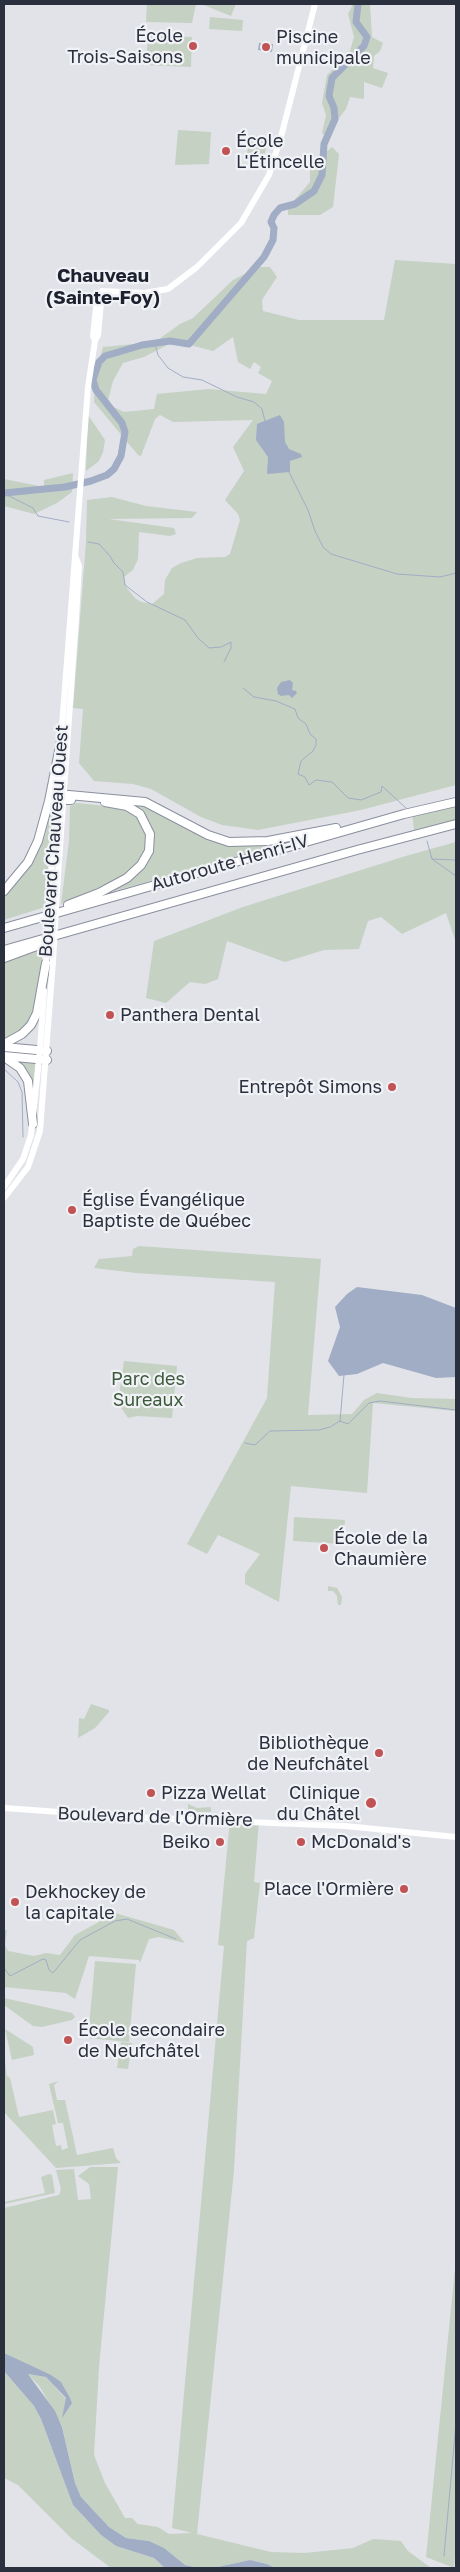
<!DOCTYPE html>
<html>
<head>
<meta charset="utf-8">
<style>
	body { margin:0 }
	#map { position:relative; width:460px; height:2572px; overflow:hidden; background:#e1e3e8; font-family:"Golos Text",sans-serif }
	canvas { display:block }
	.frame { position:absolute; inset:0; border:5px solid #2b303f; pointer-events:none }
</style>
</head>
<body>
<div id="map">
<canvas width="460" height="2572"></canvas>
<div class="frame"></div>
</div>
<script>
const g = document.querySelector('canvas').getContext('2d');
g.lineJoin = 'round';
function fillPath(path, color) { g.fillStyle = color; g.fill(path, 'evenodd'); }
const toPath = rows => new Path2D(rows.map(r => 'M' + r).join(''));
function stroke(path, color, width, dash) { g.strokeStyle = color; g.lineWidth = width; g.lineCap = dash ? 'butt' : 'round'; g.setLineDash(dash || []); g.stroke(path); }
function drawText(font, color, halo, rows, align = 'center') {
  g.font = font + ' "Golos Text",sans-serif'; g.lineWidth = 4.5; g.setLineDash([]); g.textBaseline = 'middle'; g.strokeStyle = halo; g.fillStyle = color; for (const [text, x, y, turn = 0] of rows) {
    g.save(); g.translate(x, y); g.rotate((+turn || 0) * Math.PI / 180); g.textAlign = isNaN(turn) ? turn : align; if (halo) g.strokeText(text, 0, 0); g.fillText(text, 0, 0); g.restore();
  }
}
const green = toPath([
	[147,4,196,4,192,23,146,22],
	[201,4,236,4,231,16],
	[353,4,370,4,372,37,383,43,380,51,374,56,373,68,388,73,382,88,364,82,364,99,350,97,346,109,325,136,322,133,326,115,322,103,327,75,350,51,354,37,348,14],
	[210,17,243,20,242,31,209,29],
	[148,35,192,37,191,67,146,65],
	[178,130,211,132,209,164,175,165],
	[243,135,269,138,264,156,247,155,248,146,242,146],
	[332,147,339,154,333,207,320,215,288,215,288,208,310,182,310,166],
	[395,260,456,264,456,785,361,810,258,830,222,825,201,817,151,789,133,784,94,781,79,763,83,709,73,708,86,542,87,500,112,497,146,506,197,512,192,518,109,519,174,528,176,534,170,536,139,532,138,559,133,570,124,577,126,587,135,598,141,602,152,604,164,594,165,580,172,568,181,563,197,558,225,557,230,554,240,520,238,514,225,500,244,471,233,447,253,420,173,422,160,415,155,419,141,456,138,455,94,402,95,379,103,347,155,342,180,324,193,318,233,280,259,267,270,267,277,277,262,300,263,311,299,320,384,320],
	[233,337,238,362,250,369,254,362,261,367,258,373,272,381,266,394,209,389,157,394,154,409,124,412,107,404,113,381,123,363,144,357,175,341,213,351],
	[88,415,105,440,103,452,99,461,86,471],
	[73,473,72,492,57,503,34,514,4,506,4,479,44,487,44,480],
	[53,801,45,907,4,920,4,896,17,882,36,856,45,836],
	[77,803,124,808,136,815,144,829,147,849,134,866,120,878,61,904,69,841,70,806],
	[141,803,226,844,250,846,277,845,114,891,113,889,144,867,153,850,154,837,149,822,140,811,129,804],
	[456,806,456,820,414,830,412,812],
	[456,842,456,943,446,913,402,934,381,917,368,921,359,949,324,950,285,962,227,941,218,979,205,984,190,982,166,1003,146,998,154,941,243,907,409,855],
	[42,947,42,970,31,1018,18,1034,4,1040,4,961],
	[12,1059,35,1060,34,1089,27,1072],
	[139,1246,321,1259,308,1415,352,1414,364,1400,377,1393,412,1398,456,1399,456,1411,373,1403,367,1493,291,1486,279,1602,245,1584,245,1574,260,1554,218,1535,207,1554,187,1544,267,1398,275,1282,136,1273,94,1268,99,1259,132,1256,133,1249],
	[124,1361,177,1366,172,1418,137,1416,128,1418,118,1403],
	[294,1517,345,1520,343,1544,293,1541],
	[328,1586,337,1588,342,1597,341,1605,338,1605,337,1596,333,1591,328,1591],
	[91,1704,109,1710,109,1712,95,1728,78,1738,79,1718,84,1719],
	[188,1804,197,1808,211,1807,211,1812,191,1812,188,1810],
	[230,1820,259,1821,254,1882,260,1883,254,1938,247,1941,234,2170,197,2534,271,2552,305,2553,353,2548,373,2539,401,2541,408,2551,431,2568,275,2568,267,2564,250,2560,213,2568,199,2568,185,2565,163,2548,149,2541,126,2538,109,2527,81,2497,75,2483,62,2426,40,2387,28,2374,46,2377,66,2399,64,2412,69,2396,61,2382,4,2353,4,2208,59,2195,61,2189,56,2170,74,2169,78,2200,91,2199,89,2184,78,2176,90,2167,118,2167,99,2367,94,2455,105,2483,125,2518,132,2518,138,2524,158,2527,169,2534,192,2533,172,2528,224,1946,218,1945],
	[115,1913,174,1930,185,1943,159,1937,149,1939,140,1963,139,1960,89,1956,75,1999,66,1993,4,1987,4,1930,7,1930,5,1945,8,1951,34,1956,46,1953,60,1955,75,1935],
	[95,1961,136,1964,129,2042,88,2038],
	[4,1998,72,2013,75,2017,72,2020,42,2027,33,2026,4,2005],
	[5,2029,33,2047,34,2055,12,2060],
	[121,2042,132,2043,128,2069,117,2068],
	[4,2053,7,2076,10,2078,19,2117,53,2110,56,2124,52,2125,56,2146,61,2145,62,2150,68,2148,63,2123,58,2123,49,2084,59,2081,54,2085,57,2100,65,2100,77,2155,113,2148,116,2158,121,2163,56,2168,4,2112],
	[49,2174,52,2175,55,2193,4,2204,4,2202,45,2193,41,2177],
	[456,2259,456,2543,454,2568,426,2557],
	[4,2371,34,2406,41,2419,73,2505,101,2535,116,2546,154,2558,165,2568,111,2568,71,2538,18,2485,4,2478]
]);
const water = toPath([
	[259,43,273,44,272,52,258,50],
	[280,415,284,422,285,442,289,449,301,454,302,457,290,461,290,472,267,474,268,457,256,440,257,424],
	[290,680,293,683,292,690,296,691,297,693,292,698,289,695,281,696,278,694,277,688,281,682],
	[357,1287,422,1295,456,1308,456,1377,436,1378,383,1363,357,1374,339,1376,328,1361,340,1327,335,1307,347,1294],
	[4,2353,51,2375,61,2382,69,2396,72,2403,62,2418,66,2398,46,2377,28,2374,55,2411,62,2427,75,2483,81,2497,109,2527,126,2538,149,2541,164,2548,185,2565,199,2568,165,2568,154,2558,116,2546,101,2535,73,2505,41,2419,34,2406,4,2371],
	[250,2560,267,2564,275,2568,213,2568]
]);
const stream = toPath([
	[155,344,158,355,168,368,183,377,202,380,237,397,254,402,262,409,265,421],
	[289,472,308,510,315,531,323,547,331,554,397,574,440,577,456,573],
	[5,494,33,508,38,516,69,522],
	[88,542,99,544,110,556,114,563,123,572,125,585,147,602,185,620,198,638,209,648,221,647,231,642,231,648,224,662],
	[243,688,254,697,276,701,295,709,298,718,306,724,310,734,316,739,316,745,313,751,301,761,298,774,305,777,309,785,316,780,332,782,348,798,361,800,381,792,382,786,406,808],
	[427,841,432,859,456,860],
	[432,859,456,876],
	[4,1069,18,1082,22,1092,23,1137],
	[340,1421,348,1424,369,1403,380,1401,456,1410],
	[245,1443,255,1445,270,1431,319,1430,330,1427,340,1421,344,1375],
	[4,1968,10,1976,43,1959,46,1960,49,1970,53,1973,80,1940,115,1921,127,1919,176,1939],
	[444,2556,456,2423]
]);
const river = toPath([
	[4,493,65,487,91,481,107,475,114,469,121,456,125,432,122,423,96,390,93,380,99,362,105,356,142,345,170,341,189,344,264,257,273,240,274,228,271,222,274,215,280,208,295,204,314,191,322,175,324,144,335,119,334,108,329,96,332,78,364,46,367,37,356,22,358,4]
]);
const secondary = toPath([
	[102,291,144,293,168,289,197,267,241,223,269,175,282,133,315,4],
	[95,341,93,336,97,299,101,292],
	[61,739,88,387,95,341,98,335,102,291],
	[50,890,60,759],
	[57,890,76,618,79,566,76,558],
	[4,1187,23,1159,31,1135,40,1050,44,991],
	[4,1198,28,1167,40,1131,53,961],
	[4,1808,129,1817,345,1826,456,1837]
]);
const highway = toPath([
	[58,794,145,802,208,835,229,842,268,841,336,828],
	[58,800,71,800],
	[4,891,28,862,38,841,49,801,62,736],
	[68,905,99,893,127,878,141,865,149,851,150,834,140,814,127,806,105,802],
	[4,928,404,814,456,802],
	[4,950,357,850,456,824],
	[4,958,42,944],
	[4,1044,22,1034,31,1025,37,1013,46,963],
	[4,1047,47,1051],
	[4,1056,47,1060],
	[4,1057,20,1068,28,1081,33,1124]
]);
const secondaryBridge = toPath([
	[53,961,57,890],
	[46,963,50,890]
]);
const markers = [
	[193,46,5,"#c15354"],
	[266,47,5,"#c15354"],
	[226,151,5,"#c15354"],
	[110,1015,5,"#c15354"],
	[392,1087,5,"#c15354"],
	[72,1210,5,"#c15354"],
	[324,1548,5,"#c15354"],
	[379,1753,5,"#c15354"],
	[151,1793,5,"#c15354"],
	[371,1803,6,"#c15354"],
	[220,1842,5,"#c15354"],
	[301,1842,5,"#c15354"],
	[404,1889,5,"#c15354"],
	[15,1902,5,"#c15354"],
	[68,2040,5,"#c15354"]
];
const poiNames = [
	["École",183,36,"right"],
	["Trois-Saisons",183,57,"right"],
	["Piscine",276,37],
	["municipale",276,58],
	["École",236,141],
	["L'Étincelle",236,162],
	["Panthera Dental",120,1015],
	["Entrepôt Simons",382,1087,"right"],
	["Église Évangélique",82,1200],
	["Baptiste de Québec",82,1221],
	["École de la",334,1538],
	["Chaumière",334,1559],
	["Bibliothèque",369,1743,"right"],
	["de Neufchâtel",369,1764,"right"],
	["Pizza Wellat",161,1793],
	["Clinique",360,1793,"right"],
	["du Châtel",360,1814,"right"],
	["Beiko",210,1842,"right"],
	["McDonald's",311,1842],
	["Place l'Ormière",394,1889,"right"],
	["Dekhockey de",25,1892],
	["la capitale",25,1913],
	["École secondaire",78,2030],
	["de Neufchâtel",78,2051]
];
const streetNames = [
	["Boulevard Chauveau Ouest",54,841,-86],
	["Autoroute Henri-IV",230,863,-16],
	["Boulevard de l'Ormière",155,1817,2]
];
const parkNames = [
	["Parc des",148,1379],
	["Sureaux",148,1400]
];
const neighbourhoodNames = [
	["Chauveau",103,276],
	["(Sainte-Foy)",103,298]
];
fillPath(green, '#c5d1c3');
fillPath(water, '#a0adc5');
stroke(stream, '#a0adc5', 1);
stroke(river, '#a0adc5', 7);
stroke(highway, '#8a8f9e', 10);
stroke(secondary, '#fff', 6);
stroke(highway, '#fff', 8);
stroke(secondaryBridge, '#fff', 6);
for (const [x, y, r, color] of markers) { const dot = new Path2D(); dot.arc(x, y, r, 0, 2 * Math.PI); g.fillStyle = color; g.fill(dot); stroke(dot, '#f1f2f6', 2); }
drawText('18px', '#2b303f', '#f1f2f6', poiNames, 'left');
drawText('18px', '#2b303f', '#f1f2f6', streetNames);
drawText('18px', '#3b593a', '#f1f2f6', parkNames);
drawText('bold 19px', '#1d212f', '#f1f2f6', neighbourhoodNames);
</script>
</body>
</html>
